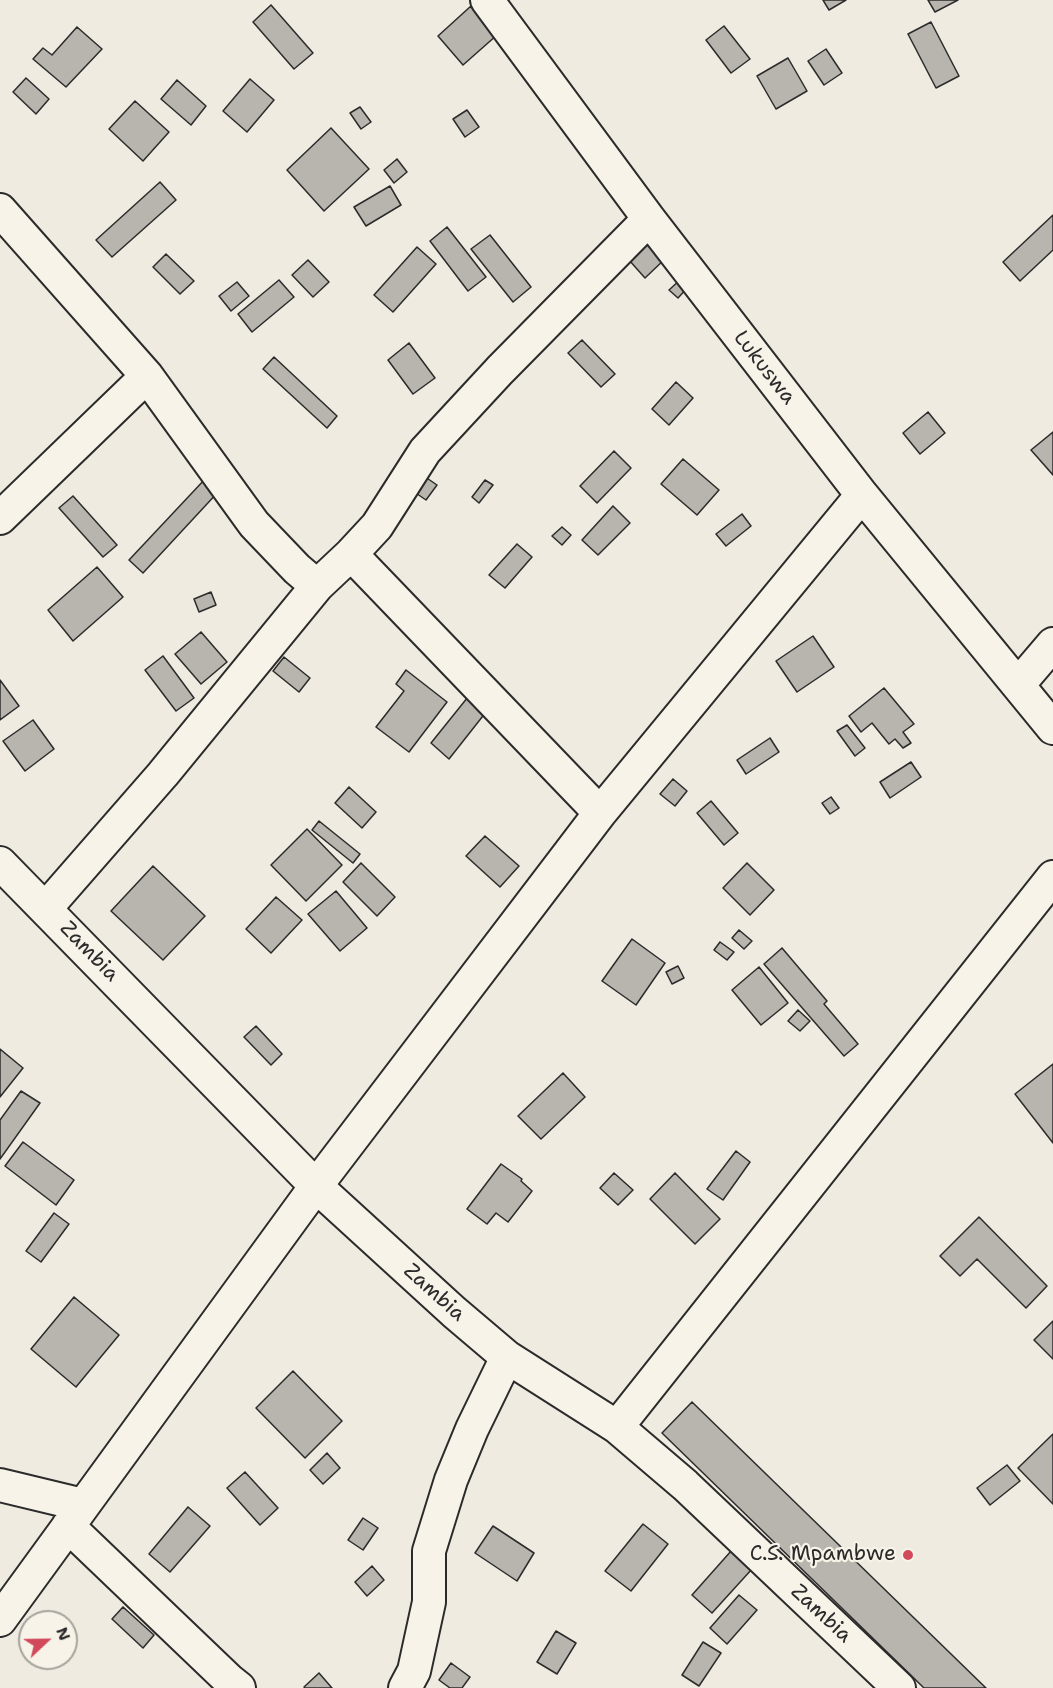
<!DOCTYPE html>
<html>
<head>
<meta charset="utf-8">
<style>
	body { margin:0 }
	#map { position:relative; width:1053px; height:1688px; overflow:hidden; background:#efebe0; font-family:"Shantell Sans",sans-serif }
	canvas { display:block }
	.north { position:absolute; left:18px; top:1610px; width:60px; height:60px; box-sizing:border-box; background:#f7f3e8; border:2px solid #a5a39c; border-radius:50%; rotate:68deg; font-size:16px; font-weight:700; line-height:24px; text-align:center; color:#2b2b2b }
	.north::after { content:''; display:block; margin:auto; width:21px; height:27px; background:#d1495b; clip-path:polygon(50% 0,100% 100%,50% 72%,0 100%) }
</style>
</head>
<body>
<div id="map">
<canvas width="1053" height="1688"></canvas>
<div class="north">N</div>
</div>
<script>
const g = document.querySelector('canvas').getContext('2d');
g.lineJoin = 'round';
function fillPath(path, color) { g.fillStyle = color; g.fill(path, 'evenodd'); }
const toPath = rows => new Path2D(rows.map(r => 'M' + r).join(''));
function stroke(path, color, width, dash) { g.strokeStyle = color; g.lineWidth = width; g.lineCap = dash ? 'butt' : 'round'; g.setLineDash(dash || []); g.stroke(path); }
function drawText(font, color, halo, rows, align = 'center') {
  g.font = font + ' "Shantell Sans",sans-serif'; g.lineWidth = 4.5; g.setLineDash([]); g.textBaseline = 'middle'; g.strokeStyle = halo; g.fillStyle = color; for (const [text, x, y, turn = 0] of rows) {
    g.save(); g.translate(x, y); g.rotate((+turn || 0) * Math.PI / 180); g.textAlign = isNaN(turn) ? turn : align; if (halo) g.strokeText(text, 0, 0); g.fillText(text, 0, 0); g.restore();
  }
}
const building = toPath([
	[823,0,846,0,829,10,823,0],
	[928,0,958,0,935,12,928,0],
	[271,5,313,53,294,69,253,22,271,5],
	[471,6,497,35,463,65,438,36,471,6],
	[931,22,959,76,936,88,908,34,931,22],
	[724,26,750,59,731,73,706,40,724,26],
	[77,27,102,49,66,87,33,59,43,48,52,55,77,27],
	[826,49,842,73,824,85,808,61,826,49],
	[788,58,807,91,776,109,757,76,788,58],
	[26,78,49,99,36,114,13,92,26,78],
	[250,79,274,100,247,132,223,111,250,79],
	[177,80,206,106,191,125,161,99,177,80],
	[135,101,169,132,143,161,109,129,135,101],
	[360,107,371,122,361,129,350,113,360,107],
	[467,110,479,127,465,137,453,119,467,110],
	[331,128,369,169,324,211,287,170,331,128],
	[397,159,407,172,394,183,384,170,397,159],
	[160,182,176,200,112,257,96,240,160,182],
	[390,186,401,205,366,226,354,207,390,186],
	[1053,215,1053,250,1020,281,1003,262,1053,215],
	[447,227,486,277,468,291,430,241,447,227],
	[490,235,531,287,513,302,471,249,490,235],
	[651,240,667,257,645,278,629,260,651,240],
	[417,247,436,264,393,312,374,295,417,247],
	[166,254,194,281,180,294,153,267,166,254],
	[308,260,329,282,313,297,292,275,308,260],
	[682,278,689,286,678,298,669,290,682,278],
	[279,280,294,297,252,332,238,314,279,280],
	[237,282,249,296,231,311,219,296,237,282],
	[582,340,615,374,601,387,568,353,582,340],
	[409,343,435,378,413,394,388,360,409,343],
	[274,357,337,416,327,428,263,369,274,357],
	[676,382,693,398,669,425,652,409,676,382],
	[928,412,945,433,920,454,903,433,928,412],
	[1053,432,1053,475,1031,450,1053,432],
	[614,451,631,468,597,503,580,486,614,451],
	[683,459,719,490,697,515,661,484,683,459],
	[421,474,437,485,426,500,410,489,421,474],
	[206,478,219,491,143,573,129,560,206,478],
	[485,480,493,485,479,503,472,497,485,480],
	[73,496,117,545,103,557,59,508,73,496],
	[613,506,630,523,598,555,582,540,613,506],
	[742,514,751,526,726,546,716,534,742,514],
	[562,527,571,535,562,545,552,536,562,527],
	[517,544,532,557,505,588,489,575,517,544],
	[97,567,123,597,73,641,48,610,97,567],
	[211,592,216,605,199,612,194,599,211,592],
	[201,632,227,662,201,684,175,654,201,632],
	[813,636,834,667,797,692,776,661,813,636],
	[163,656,194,698,176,711,145,670,163,656],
	[284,657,310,678,299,692,273,671,284,657],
	[406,670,447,702,409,752,376,727,404,691,396,684,406,670],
	[0,680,19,706,0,720,0,680],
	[884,688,914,724,903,732,911,743,903,748,895,739,889,744,872,723,861,732,849,716,884,688],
	[472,692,490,707,449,759,431,743,472,692],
	[33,720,54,749,25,771,3,741,33,720],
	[847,725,865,748,855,756,837,731,847,725],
	[770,738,779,752,746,774,737,760,770,738],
	[911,762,921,777,890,798,880,782,911,762],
	[673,779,687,791,675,806,660,794,673,779],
	[349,787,376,812,362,828,335,803,349,787],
	[831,797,839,808,830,814,822,803,831,797],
	[711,801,738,833,724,845,697,813,711,801],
	[319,821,360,854,353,863,312,830,319,821],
	[307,829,342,865,306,901,271,865,307,829],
	[485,836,519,866,500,887,466,856,485,836],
	[361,863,395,897,377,916,343,882,361,863],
	[747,863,774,890,750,915,723,888,747,863],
	[153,866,205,916,163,960,111,911,153,866],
	[336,891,367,928,340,951,308,914,336,891],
	[276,897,302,920,271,953,246,929,276,897],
	[739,930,752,941,744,949,732,938,739,930],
	[632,939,665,963,636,1005,602,981,632,939],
	[720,942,734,952,727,960,714,950,720,942],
	[782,948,827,1001,824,1004,858,1044,844,1056,764,964,782,948],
	[678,966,684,978,672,984,666,972,678,966],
	[759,967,788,1003,761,1025,732,990,759,967],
	[798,1010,810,1021,800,1031,788,1021,798,1010],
	[256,1026,282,1054,271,1065,244,1037,256,1026],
	[0,1049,23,1068,0,1097,0,1049],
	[1053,1064,1053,1143,1015,1094,1053,1064],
	[563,1073,585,1097,541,1139,518,1116,563,1073],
	[21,1091,40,1103,0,1159,0,1120,21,1091],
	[23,1142,74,1180,56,1205,5,1166,23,1142],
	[736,1151,750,1162,723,1200,707,1189,736,1151],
	[501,1164,522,1179,521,1181,532,1191,508,1222,496,1213,487,1224,467,1209,501,1164],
	[614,1173,633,1190,618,1205,600,1188,614,1173],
	[675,1173,720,1219,695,1244,650,1199,675,1173],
	[54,1213,69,1224,41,1262,26,1251,54,1213],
	[979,1217,1047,1286,1026,1308,977,1259,960,1276,940,1256,979,1217],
	[74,1297,119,1335,76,1387,31,1349,74,1297],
	[1053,1321,1053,1359,1034,1340,1053,1321],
	[293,1371,342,1421,305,1458,256,1408,293,1371],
	[692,1402,986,1688,924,1688,662,1433,692,1402],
	[1053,1434,1053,1504,1018,1468,1053,1434],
	[327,1453,340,1468,323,1484,310,1470,327,1453],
	[1007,1465,1020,1481,990,1505,977,1488,1007,1465],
	[245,1472,278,1508,260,1525,227,1488,245,1472],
	[188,1507,210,1526,170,1572,149,1554,188,1507],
	[363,1518,378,1528,363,1550,348,1540,363,1518],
	[643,1524,668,1544,631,1591,605,1571,643,1524],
	[493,1526,534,1553,517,1581,475,1553,493,1526],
	[732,1550,752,1569,712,1613,692,1595,732,1550],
	[372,1566,384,1580,367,1596,355,1582,372,1566],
	[739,1595,757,1610,727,1644,710,1628,739,1595],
	[123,1607,154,1635,143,1648,112,1619,123,1607],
	[556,1631,576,1643,557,1674,537,1662,556,1631],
	[703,1642,721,1653,699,1686,682,1675,703,1642],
	[451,1663,470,1677,462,1688,450,1688,439,1680,451,1663],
	[319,1673,332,1688,305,1688,304,1687,319,1673]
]);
const street = toPath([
	[487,0,649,219,862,495,1053,728],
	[0,210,147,376,254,524,297,569,317,586,351,554,377,526,425,451,500,370,649,219],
	[0,518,147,376],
	[351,554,600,813],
	[1018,685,1053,644],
	[0,863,316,1186,454,1312,507,1357,617,1427,685,1485,899,1688],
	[46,908,163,774,317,586],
	[617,1427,1053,877],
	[0,1485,83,1505],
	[68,1526,229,1680,239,1688],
	[0,1620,316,1186,600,813,862,495],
	[405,1688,414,1671,429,1602,429,1551,451,1480,472,1429,507,1357]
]);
const markers = [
	[908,1555,6,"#d1495b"]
];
const streetNames = [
	["Lukuswa",764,368,52],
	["Zambia",89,952,46],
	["Zambia",434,1293,42],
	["Zambia",821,1614,43]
];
const poiNames = [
	["C.S. Mpambwe",896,1555]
];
fillPath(building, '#b8b5ae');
stroke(building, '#2b2b2b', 1.5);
stroke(street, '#2b2b2b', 36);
stroke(street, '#f7f3e8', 32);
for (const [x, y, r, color] of markers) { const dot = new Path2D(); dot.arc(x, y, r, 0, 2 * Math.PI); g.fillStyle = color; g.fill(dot); stroke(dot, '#f7f3e8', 2); }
drawText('21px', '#2b2b2b', '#f7f3e8', streetNames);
drawText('21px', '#2b2b2b', '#f7f3e8', poiNames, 'right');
</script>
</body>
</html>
